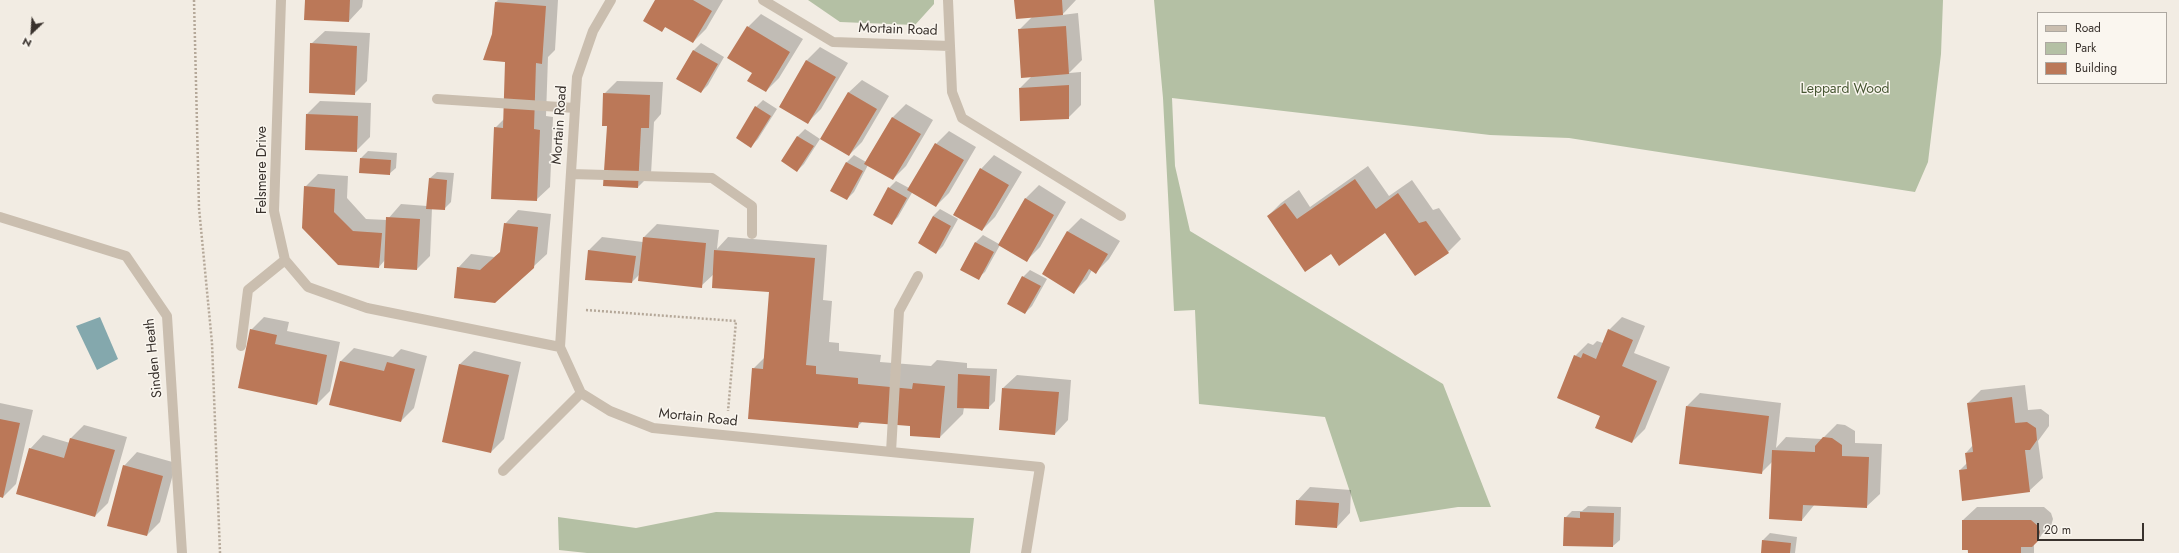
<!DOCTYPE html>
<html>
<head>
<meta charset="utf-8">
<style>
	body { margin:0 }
	#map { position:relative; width:2179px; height:553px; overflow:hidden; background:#f2ece3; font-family:Jost,sans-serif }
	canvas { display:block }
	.legend { position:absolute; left:2037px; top:12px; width:130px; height:72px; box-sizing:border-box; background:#faf6ef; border:1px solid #ada8a1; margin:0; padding:5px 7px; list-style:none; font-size:12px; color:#39322d }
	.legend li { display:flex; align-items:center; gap:8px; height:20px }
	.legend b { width:20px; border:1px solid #ada8a1 }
	.north { position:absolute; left:12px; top:12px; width:40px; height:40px; -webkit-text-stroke:3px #faf6ef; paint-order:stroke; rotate:205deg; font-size:11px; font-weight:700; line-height:16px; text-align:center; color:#39322d }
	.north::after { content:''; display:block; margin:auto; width:14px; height:18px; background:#39322d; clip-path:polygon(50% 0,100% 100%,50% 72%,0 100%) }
	.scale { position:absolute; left:2037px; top:523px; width:107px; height:18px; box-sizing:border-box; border:2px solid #39322d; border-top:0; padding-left:5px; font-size:12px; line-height:14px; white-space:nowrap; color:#39322d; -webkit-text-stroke:3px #faf6ef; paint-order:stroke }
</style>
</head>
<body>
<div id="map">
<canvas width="2179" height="553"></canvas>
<ul class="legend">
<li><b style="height:5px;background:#cabeaf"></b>Road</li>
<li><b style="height:11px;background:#b4c0a4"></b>Park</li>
<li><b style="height:11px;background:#bb7858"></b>Building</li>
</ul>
<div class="north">N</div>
<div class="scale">20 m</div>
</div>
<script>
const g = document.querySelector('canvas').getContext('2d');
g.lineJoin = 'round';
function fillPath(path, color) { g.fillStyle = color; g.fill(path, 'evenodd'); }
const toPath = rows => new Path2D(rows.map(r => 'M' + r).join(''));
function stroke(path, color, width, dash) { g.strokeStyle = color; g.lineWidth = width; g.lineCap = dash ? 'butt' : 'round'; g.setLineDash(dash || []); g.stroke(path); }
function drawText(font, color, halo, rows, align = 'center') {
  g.font = font + ' Jost,sans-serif'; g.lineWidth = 3; g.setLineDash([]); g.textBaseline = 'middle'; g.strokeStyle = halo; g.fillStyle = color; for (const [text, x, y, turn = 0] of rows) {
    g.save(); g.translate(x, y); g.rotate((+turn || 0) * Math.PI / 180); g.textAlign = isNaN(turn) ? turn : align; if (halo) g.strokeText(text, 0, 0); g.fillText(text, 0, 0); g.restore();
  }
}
const green = toPath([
	[808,0,934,0,934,4,915,25,840,22],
	[1154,0,1943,0,1941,54,1928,162,1915,192,1569,138,1490,135,1172,98,1175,166,1190,231,1443,384,1491,507,1458,507,1360,522,1325,417,1199,404,1195,310,1174,311,1163,98],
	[716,512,974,518,970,553,587,553,559,550,558,517,636,528]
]);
const water = toPath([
	[100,317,118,359,97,370,76,326]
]);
const shadow = toPath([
	[306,0,363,0,362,7,349,21,305,19],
	[498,0,558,0,555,50,548,57,546,116,553,117,550,187,536,200,495,128,504,119,506,61,493,34,495,3],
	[657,0,723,0,706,29,693,42,666,26,662,31],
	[1015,0,1076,0,1062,15,1078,13,1082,60,1069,73,1081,72,1081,105,1068,118,1021,120,1020,88,1032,76,1019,30,1032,17],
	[761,14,803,39,779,78,766,91,753,73,748,27],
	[325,31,370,33,367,81,354,94,311,44],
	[701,43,724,57,708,85,701,92,677,78,694,50],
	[820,47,848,63,821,109,808,122,780,106,807,60],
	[862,80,889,96,862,142,849,155,848,93],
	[617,81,663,82,661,114,654,122,651,174,638,187,608,125,604,94],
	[763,100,777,109,758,139,751,146,756,107],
	[320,101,371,103,370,137,356,151,307,114],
	[906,104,933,120,906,166,893,179,868,165,854,192,847,199,831,190,847,162,854,155,866,162,893,117],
	[805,129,820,139,804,164,797,171,782,161,798,136],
	[949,131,976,147,949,193,936,206,913,191,898,217,891,224,889,188,896,181,909,188,936,144],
	[368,151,397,153,396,168,389,174,360,172,361,158],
	[994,155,1022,172,995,217,982,230,954,214,981,169],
	[1368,166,1389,196,1412,180,1433,210,1439,208,1461,239,1448,252,1416,275,1385,232,1331,253,1268,216,1281,203,1299,190,1310,207],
	[437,172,454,173,451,202,444,209,432,208,430,256,417,269,385,260,379,267,305,187,318,174,348,176,347,198,366,219,387,220,401,204,427,206,430,178],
	[1039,185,1066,202,1040,247,1027,260,1000,245,985,272,978,278,961,269,976,242,983,235,999,244,1026,198],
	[940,209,958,219,943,246,936,253,933,216],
	[518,210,551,214,547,254,495,302,458,268,471,254,494,257,502,251,505,224],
	[1081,218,1120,241,1109,259,1096,272,1092,270,1087,279,1074,292,1043,274,1068,231],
	[657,224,719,230,717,249,728,237,827,245,823,300,832,301,829,342,839,343,839,351,881,355,880,362,931,366,937,360,967,363,967,368,997,369,995,401,988,408,964,407,963,414,940,437,911,425,863,421,857,427,753,369,765,357,770,291,714,274,701,286,640,274,632,282,586,279,589,250,602,237,643,242,644,237],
	[1030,270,1047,279,1032,306,1025,313,1023,277],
	[264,317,289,322,287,331,340,342,330,391,317,404,251,330],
	[1622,317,1645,326,1634,353,1670,367,1645,429,1632,442,1601,415,1575,356,1588,343,1593,345,1597,341,1603,343,1609,330],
	[354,348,393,357,401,349,427,356,414,408,401,421,330,404,341,361],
	[474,351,521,362,504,439,491,452,443,441,460,364],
	[1017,375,1071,380,1068,420,1055,434,1003,388],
	[2025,385,2028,410,2041,409,2049,415,2049,426,2038,441,2043,478,2029,491,1960,470,1967,463,1966,453,1973,445,1968,403,1981,390],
	[1700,393,1781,403,1776,448,1786,437,1822,439,1837,424,1845,425,1855,431,1855,443,1882,444,1880,494,1866,507,1815,504,1802,520,1773,461,1761,473,1687,406],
	[0,403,33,410,16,484,3,497,0,496],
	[84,425,127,437,108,503,95,516,30,449,43,435,70,443,71,438],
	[137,452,176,463,160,522,147,535,124,466],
	[1310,487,1351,490,1350,513,1337,527,1297,501],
	[1588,506,1621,507,1620,540,1613,546,1565,518,1572,511,1582,511],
	[1977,507,2044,507,2051,513,2053,519,2051,526,2034,543,2034,553,1968,553,1963,520],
	[1770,533,1797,537,1795,553,1762,553,1763,540]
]);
const building = toPath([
	[305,0,350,0,349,22,304,20],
	[655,0,693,0,712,11,693,43,665,27,662,32,643,21],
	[1014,0,1062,0,1063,15,1016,19],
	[495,2,546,6,542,64,536,63,534,129,540,130,537,201,491,199,494,127,503,128,505,62,483,60,492,34],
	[747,26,790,52,766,92,747,81,752,73,727,58],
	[1066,26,1069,74,1021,78,1018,29],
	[310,43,357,46,355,95,309,93],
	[693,50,718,64,701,93,676,79],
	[806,60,836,77,808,124,779,107],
	[1069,85,1069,119,1020,121,1019,88],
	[848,92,877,109,849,156,820,139],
	[603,93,650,95,649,128,641,128,638,188,603,186,607,126,602,126],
	[755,106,771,116,751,148,736,138],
	[306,114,358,116,357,152,305,150],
	[892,117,921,134,893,180,864,164],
	[797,136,814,146,797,172,781,161],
	[935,143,964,160,936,207,907,190],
	[360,158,391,160,390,175,359,173],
	[846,162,863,171,847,200,830,191],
	[980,168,1009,185,982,231,953,215],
	[429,178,447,180,445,210,426,209],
	[1355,179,1376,209,1398,193,1419,223,1426,221,1449,253,1415,276,1385,233,1339,266,1331,254,1305,272,1267,216,1285,203,1297,219],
	[304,186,335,189,334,212,353,231,382,233,379,268,338,265,302,228],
	[888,187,907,198,892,225,873,215],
	[1025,198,1054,215,1027,262,998,245],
	[933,216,951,226,936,254,918,243],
	[386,217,420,219,417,270,384,268],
	[504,223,538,227,534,268,495,303,454,298,457,267,480,270,500,252],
	[1067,231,1108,254,1096,274,1089,269,1074,294,1042,274],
	[643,237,706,243,702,288,638,281],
	[975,242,994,252,979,280,960,270],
	[588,250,636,256,632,283,585,280],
	[714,250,815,258,806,365,816,366,816,374,858,378,858,384,912,389,913,383,945,386,940,438,910,436,910,426,859,422,858,428,748,419,752,368,763,369,769,292,712,288],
	[1022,276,1041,286,1025,314,1007,304],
	[250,329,277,335,275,344,327,355,317,405,238,388],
	[1608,329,1633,340,1622,366,1657,381,1632,443,1595,428,1600,416,1557,398,1574,355,1581,358,1583,353,1596,359],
	[340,361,384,371,387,362,415,369,401,422,329,405],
	[459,364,509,375,491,453,442,442],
	[958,374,990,376,989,409,957,408],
	[1002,388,1059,392,1055,435,999,430],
	[2012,397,2015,423,2027,422,2036,428,2037,440,2030,450,2025,450,2030,492,1962,501,1959,470,1967,469,1965,453,1973,452,1967,403],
	[1686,406,1769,416,1762,474,1679,464],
	[0,419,20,423,3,498,0,497],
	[1823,437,1832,438,1842,445,1842,456,1869,457,1867,508,1803,505,1802,521,1769,519,1772,450,1815,452,1815,446],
	[70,438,115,450,95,517,16,494,29,448,64,458],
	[123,465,163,476,147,536,107,526],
	[1296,500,1339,503,1337,528,1295,525],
	[1580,512,1614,513,1613,547,1563,546,1564,517,1580,518],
	[1962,520,2031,520,2038,526,2040,532,2038,541,2032,547,2021,547,2021,553,1968,553,1968,550,1962,550],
	[1762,540,1791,543,1790,553,1761,553]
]);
const path = toPath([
	[194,0,199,208,212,343,220,553],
	[586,310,736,321,728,411]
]);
const minor = toPath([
	[281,0,274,211,285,260,308,287,367,308,560,347],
	[611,0,593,31,577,77,560,347,581,393,610,411,653,428,1040,467,1026,553],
	[763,0,833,42,950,46,952,92,962,118,1121,216],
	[948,0,950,46],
	[437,99,575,108],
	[571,174,712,178,752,206,752,234],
	[0,217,126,256,167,316,182,553],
	[241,346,248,290,285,260],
	[891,452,899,311,918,276],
	[503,471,581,393]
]);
const streetNames = [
	["Mortain Road",898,30,2],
	["Mortain Road",560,125,-86],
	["Felsmere Drive",263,170,-90],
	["Sinden Heath",154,358,-96],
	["Mortain Road",698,418,6]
];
const parkNames = [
	["Leppard Wood",1845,90]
];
fillPath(green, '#b4c0a4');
fillPath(water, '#84a8ad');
fillPath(shadow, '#0003');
fillPath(building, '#bb7858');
stroke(path, '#b5a899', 2.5, [2, 2]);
stroke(minor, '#cabeaf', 10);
drawText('14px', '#39322d', '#faf6ef', streetNames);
drawText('14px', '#465632', '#faf6ef', parkNames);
</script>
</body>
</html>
